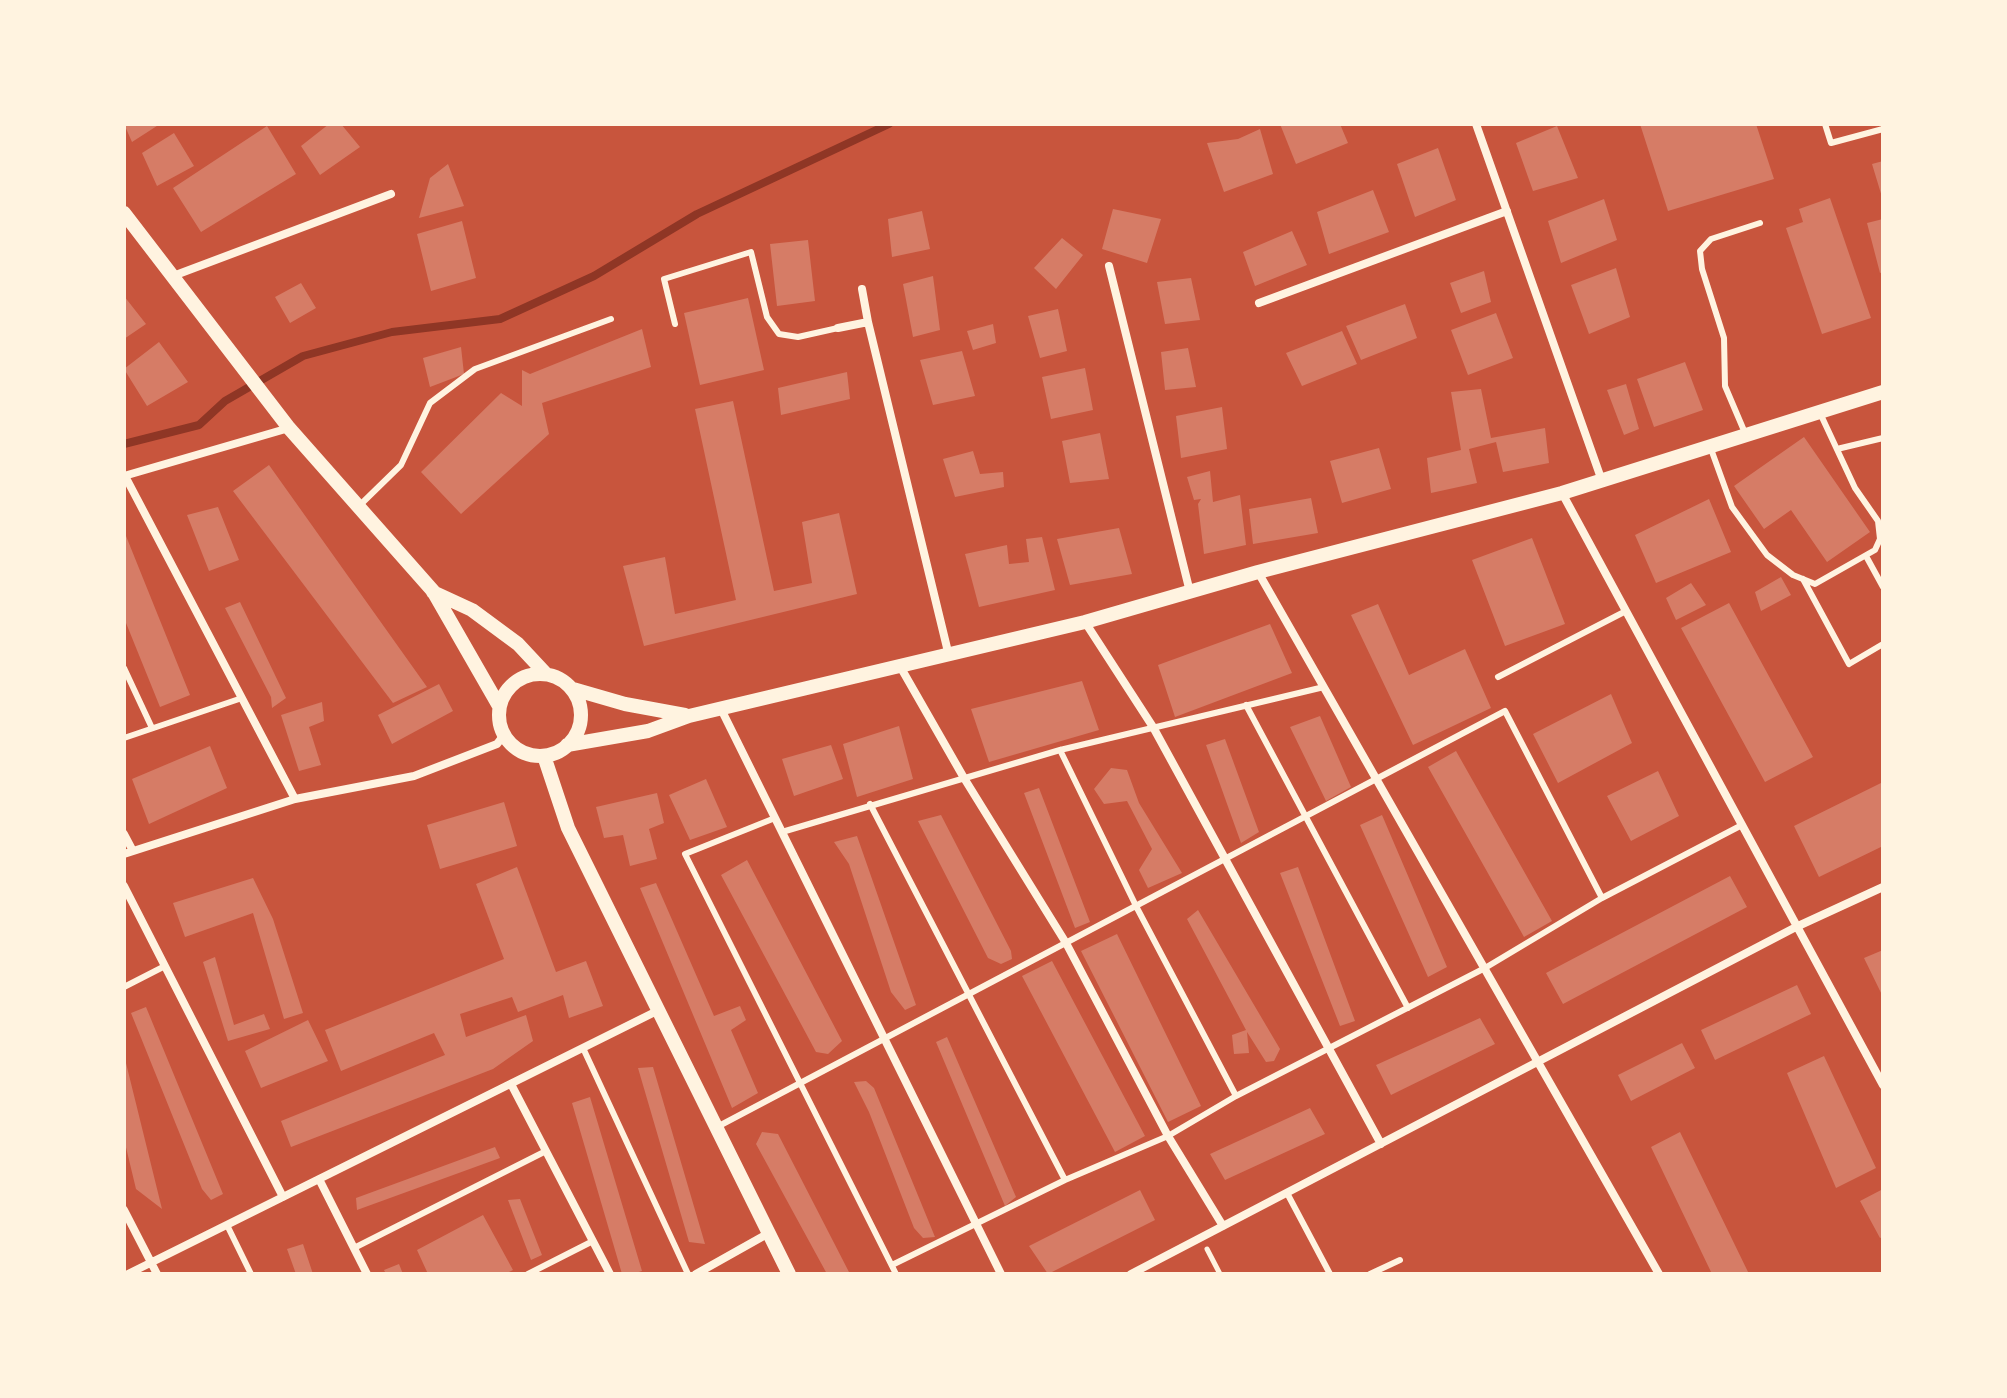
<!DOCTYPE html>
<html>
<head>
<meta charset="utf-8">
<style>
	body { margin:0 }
	#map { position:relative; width:2007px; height:1398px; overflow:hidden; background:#c8553d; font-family:"Fira Sans",sans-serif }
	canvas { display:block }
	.frame { position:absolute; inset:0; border:126px solid #fff3e0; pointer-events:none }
</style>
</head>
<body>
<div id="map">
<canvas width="2007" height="1398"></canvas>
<div class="frame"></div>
</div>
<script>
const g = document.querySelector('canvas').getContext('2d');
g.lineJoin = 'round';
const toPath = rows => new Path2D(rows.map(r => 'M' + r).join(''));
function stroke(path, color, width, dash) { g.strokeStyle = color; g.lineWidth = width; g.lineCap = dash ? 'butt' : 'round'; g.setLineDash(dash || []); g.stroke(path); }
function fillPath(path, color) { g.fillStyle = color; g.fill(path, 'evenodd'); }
const stream = toPath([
	[124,444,199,425,225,401,303,356,392,332,500,319,594,276,697,214,889,124]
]);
const building = toPath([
	[124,124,160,124,132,142],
	[329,124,341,124,360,147,320,175,301,146],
	[1280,124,1340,124,1348,143,1296,164],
	[1640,124,1756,124,1774,179,1668,211],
	[267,126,296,174,201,232,173,188],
	[1557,126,1578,178,1533,191,1516,143],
	[1260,129,1273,174,1224,192,1207,143,1238,139],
	[174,133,194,166,157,186,142,153],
	[1438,148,1456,200,1415,217,1397,164],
	[1883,161,1883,197,1882,197,1872,164],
	[448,164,464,206,419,218,430,178],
	[1373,190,1389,232,1329,254,1317,212],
	[1830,198,1871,318,1822,334,1786,228,1803,222,1799,209],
	[1604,199,1617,240,1561,263,1548,221],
	[1113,209,1161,219,1147,263,1102,249],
	[922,211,930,249,892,257,888,219],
	[1883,219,1883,272,1880,273,1867,223],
	[462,221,476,278,431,291,417,234],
	[1292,231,1307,265,1255,286,1243,252],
	[1062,238,1083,255,1056,289,1034,268],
	[808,240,815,301,777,306,770,244],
	[1616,268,1630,317,1589,334,1571,285],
	[1484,271,1491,302,1461,313,1450,283],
	[933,276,940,330,913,337,903,284],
	[1191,278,1200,320,1165,324,1157,282],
	[301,283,316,308,290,323,275,297],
	[124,296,146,324,124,339],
	[748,298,764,370,700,385,684,313],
	[1405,304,1417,338,1361,360,1346,326],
	[1058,309,1067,351,1040,358,1028,316],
	[1496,313,1513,358,1468,375,1451,330],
	[993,324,996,343,973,350,967,331],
	[642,329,651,367,542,403,549,434,461,514,421,472,501,393,522,406,522,370,530,374],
	[1342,331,1357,364,1302,386,1286,353],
	[159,342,188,382,147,406,124,369],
	[461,347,464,374,430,387,423,358],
	[1188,348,1196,387,1165,390,1161,352],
	[962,351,975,396,933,405,920,360],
	[1685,362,1703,410,1654,427,1637,379],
	[1085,368,1093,410,1051,419,1042,377],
	[847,372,850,399,781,415,778,388],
	[1626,384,1639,429,1624,435,1607,390],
	[1481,389,1491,438,1545,428,1549,463,1503,472,1496,442,1469,449,1477,483,1431,493,1427,458,1461,450,1451,392],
	[733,401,774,591,812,583,802,522,839,513,857,594,644,646,623,566,665,557,675,614,736,600,695,409],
	[1222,407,1227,449,1181,458,1176,416],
	[1100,433,1109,479,1070,483,1062,441],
	[1804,437,1870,532,1827,562,1791,510,1764,529,1734,486],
	[1379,448,1391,489,1342,503,1330,461],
	[973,451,980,474,1003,472,1004,487,955,497,943,459],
	[269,465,427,687,393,703,233,491],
	[1210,471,1213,502,1240,495,1246,545,1204,554,1198,504,1201,499,1194,500,1187,477],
	[1311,498,1318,533,1253,544,1249,509],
	[1709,499,1731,552,1656,583,1635,535],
	[218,507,239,560,209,571,187,515],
	[1119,528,1132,574,1070,585,1057,539],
	[124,531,190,695,160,707,124,618],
	[1042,537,1055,590,979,607,965,554,1007,545,1009,564,1029,562,1026,539],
	[1532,538,1565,624,1505,646,1472,560],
	[1781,577,1791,595,1761,611,1755,592],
	[1691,583,1706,605,1676,620,1666,598],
	[240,602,286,698,272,708,271,697,225,608],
	[1729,603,1813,757,1765,782,1681,628],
	[1378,604,1409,675,1465,649,1491,708,1413,745,1351,615],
	[1270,624,1292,673,1175,717,1158,665],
	[1082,681,1099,730,989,762,971,709],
	[439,684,453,711,392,744,378,715],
	[1611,694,1632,743,1558,783,1533,734],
	[322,702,324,721,309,727,321,765,299,771,281,715],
	[1320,716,1351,787,1326,801,1290,727],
	[899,726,913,779,857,797,843,744],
	[1225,739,1259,832,1241,843,1206,745],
	[831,745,843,779,794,796,782,759],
	[210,746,227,788,149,824,132,779],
	[1456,751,1552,921,1524,937,1428,767],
	[1111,768,1127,770,1139,803,1182,873,1148,888,1139,870,1152,849,1127,801,1104,804,1094,789],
	[1658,771,1679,816,1631,841,1607,796],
	[706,779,727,827,690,840,669,795],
	[1883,782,1883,846,1819,877,1794,826],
	[1039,788,1090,922,1075,928,1024,793],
	[657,793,664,823,649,829,657,859,630,866,623,835,604,838,596,807],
	[504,802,517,846,440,869,427,825],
	[941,815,1011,951,1012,959,1001,964,988,958,918,821],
	[1382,815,1447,967,1428,977,1360,825],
	[857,836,916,1005,905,1010,891,992,849,864,834,842],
	[747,860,842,1041,828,1054,816,1052,721,875],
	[517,867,556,972,586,961,603,1006,569,1018,563,995,518,1012,512,997,460,1014,466,1037,526,1015,533,1041,493,1069,291,1147,281,1121,445,1055,434,1033,341,1071,325,1030,504,959,476,884],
	[1298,867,1355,1021,1340,1026,1280,873],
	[1730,876,1747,907,1563,1004,1546,973],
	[253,878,273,919,303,1013,284,1019,253,913,185,937,173,903],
	[656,883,714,1016,740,1006,746,1020,731,1030,758,1093,732,1108,640,888],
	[1198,910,1280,1049,1274,1061,1266,1062,1247,1032,1249,1053,1234,1054,1232,1035,1246,1030,1187,919],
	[1117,934,1201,1106,1168,1122,1081,951],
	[1883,950,1883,997,1864,958],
	[215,957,234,1025,264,1014,270,1029,228,1041,203,962],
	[1052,961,1145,1136,1115,1152,1022,976],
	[1797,985,1811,1014,1715,1060,1701,1030],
	[146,1007,223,1194,211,1200,202,1189,131,1013],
	[1480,1018,1495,1044,1391,1095,1376,1065],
	[308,1020,328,1061,261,1088,245,1051],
	[947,1037,1016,1197,1005,1206,936,1042],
	[1682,1043,1695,1068,1631,1101,1618,1075],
	[1824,1056,1876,1168,1836,1188,1787,1073],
	[125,1059,162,1209,136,1189,124,1139],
	[653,1067,705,1244,689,1242,638,1068],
	[866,1081,874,1088,935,1237,923,1238,914,1228,869,1112,854,1082],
	[590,1097,642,1271,632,1274,622,1274,572,1103],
	[1310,1108,1325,1134,1225,1180,1210,1154],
	[762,1132,778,1134,850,1274,827,1274,756,1144],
	[1680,1132,1749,1274,1712,1274,1651,1147],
	[495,1147,500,1158,357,1210,356,1198],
	[1883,1189,1883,1237,1880,1238,1860,1201],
	[1140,1190,1155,1220,1048,1274,1029,1246],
	[520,1199,542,1255,531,1260,508,1200],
	[483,1215,513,1270,505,1274,428,1274,417,1250],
	[303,1244,313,1274,296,1274,287,1249],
	[399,1264,403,1274,386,1274,384,1270]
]);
const path = toPath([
	[1207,1249,1220,1274]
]);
const service = toPath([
	[1825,124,1831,143,1883,129],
	[675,324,664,279,751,252,767,317,779,334,798,337,838,328],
	[1745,433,1725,386,1724,338,1702,269,1700,251,1711,239,1760,223],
	[1711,449,1732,507,1767,555,1793,575,1815,584,1875,550,1880,539,1878,521,1855,488,1820,413],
	[1837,449,1883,438],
	[358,507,401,465,430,403,475,369,611,319],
	[1866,556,1883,587],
	[1803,579,1849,664,1883,644],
	[124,668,152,728],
	[1498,677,1626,611],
	[1246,705,1408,1008],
	[124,738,242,698],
	[1060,750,1137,908,1236,1096],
	[870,804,1065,1180],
	[775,818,685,854,896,1274],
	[782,832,1060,750,1324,687],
	[124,987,165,966],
	[583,1048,688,1274],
	[717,1127,1505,711,1602,898],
	[1287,1193,1330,1274],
	[227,1225,251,1274],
	[354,1248,546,1151],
	[892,1265,1065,1180,1168,1136,1236,1096,1485,968,1602,898,1742,825],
	[528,1274,593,1241],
	[1370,1274,1400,1260]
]);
const minor = toPath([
	[1476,124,1602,481],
	[1109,266,1190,592],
	[173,276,391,194],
	[1259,303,1507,211],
	[868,322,949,656],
	[838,328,868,322,862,289],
	[124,476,289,428],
	[125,476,295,799],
	[1562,493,1883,1085],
	[1258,572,1659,1274],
	[1085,622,1153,727,1381,1144],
	[901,668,964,778,1066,943,1168,1136,1223,1226],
	[722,711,1001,1274],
	[124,834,133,851],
	[124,854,295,799,414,776,497,744,504,735],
	[124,886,283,1197],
	[511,1084,610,1274],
	[319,1179,367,1274],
	[124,1210,157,1274],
	[128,1274,659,1010],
	[696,1274,769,1233],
	[1131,1274,1796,927,1883,887]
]);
const tertiary = toPath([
	[124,213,289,428,433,591,499,706],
	[433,592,472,610,518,644,546,674],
	'499 715a41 41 0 1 1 82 0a41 41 0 1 1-82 0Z',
	[573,689,625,704,685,715],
	[567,745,648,731,689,716,1085,622,1258,572,1562,493,1883,392],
	[544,756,568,828,789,1274]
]);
stroke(stream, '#8f3625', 8);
fillPath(building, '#d67c66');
stroke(path, '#fff3e0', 5);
stroke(service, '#fff3e0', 6);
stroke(minor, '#fff3e0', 8);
stroke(tertiary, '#fff3e0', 14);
</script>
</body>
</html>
